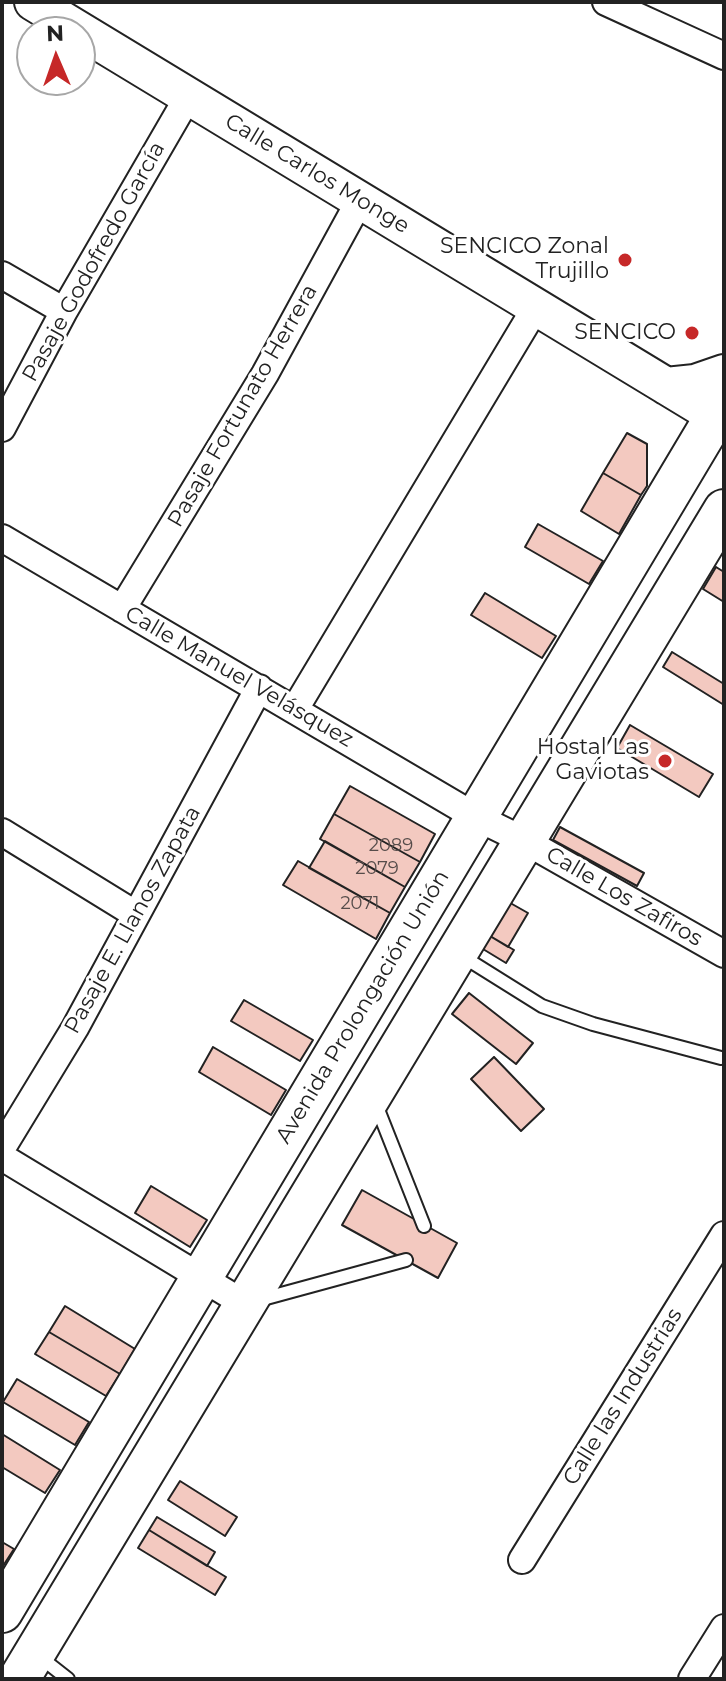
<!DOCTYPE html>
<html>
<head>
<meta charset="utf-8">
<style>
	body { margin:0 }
	#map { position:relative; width:726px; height:1681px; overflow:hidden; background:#fff; font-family:Montserrat,sans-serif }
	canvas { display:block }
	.frame { position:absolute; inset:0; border:4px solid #222; pointer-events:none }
	.north { position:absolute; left:16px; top:16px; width:80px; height:80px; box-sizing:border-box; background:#fff; border:2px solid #a7a7a7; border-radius:50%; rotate:358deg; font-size:22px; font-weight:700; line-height:32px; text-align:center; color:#222 }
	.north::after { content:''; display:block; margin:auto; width:28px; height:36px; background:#c62828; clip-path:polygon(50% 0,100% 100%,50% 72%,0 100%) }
</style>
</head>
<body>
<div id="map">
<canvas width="726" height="1681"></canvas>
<div class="frame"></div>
<div class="north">N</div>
</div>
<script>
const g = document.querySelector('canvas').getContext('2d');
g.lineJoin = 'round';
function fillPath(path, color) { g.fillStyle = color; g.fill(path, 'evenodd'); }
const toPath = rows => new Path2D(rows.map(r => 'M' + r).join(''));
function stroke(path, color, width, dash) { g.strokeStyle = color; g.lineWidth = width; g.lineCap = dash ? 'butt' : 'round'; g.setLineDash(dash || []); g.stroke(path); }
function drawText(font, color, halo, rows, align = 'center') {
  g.font = font + ' Montserrat,sans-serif'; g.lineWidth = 6; g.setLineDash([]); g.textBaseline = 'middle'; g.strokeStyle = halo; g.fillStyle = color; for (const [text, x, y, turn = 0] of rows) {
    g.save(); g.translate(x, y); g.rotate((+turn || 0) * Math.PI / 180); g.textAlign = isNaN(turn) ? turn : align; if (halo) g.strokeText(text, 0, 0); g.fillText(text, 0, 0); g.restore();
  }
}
const building = toPath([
	[627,433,647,444,647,486,641,495,603,473,627,433],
	[603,473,641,495,619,534,581,511,603,473],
	[538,524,603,561,589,584,525,547,538,524],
	[716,567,724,572,724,602,703,589,716,567],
	[485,593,556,636,542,658,471,615,485,593],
	[672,652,724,684,724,705,663,667,672,652],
	[630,725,713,774,699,797,617,748,630,725],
	[350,786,435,834,420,862,334,814,350,786],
	[334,814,420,862,405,887,320,839,334,814],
	[560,827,644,873,637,886,553,840,560,827],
	[325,841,405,887,390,913,309,868,325,841],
	[298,861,390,913,376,939,283,885,298,861],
	[505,900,528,913,508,947,485,933,505,900],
	[485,933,514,950,506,963,478,946,485,933],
	[469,993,533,1043,516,1064,452,1014,469,993],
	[244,1000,313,1040,300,1061,231,1021,244,1000],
	[213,1047,286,1090,271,1115,199,1072,213,1047],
	[494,1057,544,1109,521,1131,471,1079,494,1057],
	[151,1186,207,1220,190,1247,135,1213,151,1186],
	[362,1190,457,1243,438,1278,342,1225,362,1190],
	[65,1306,135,1349,120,1374,49,1332,65,1306],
	[49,1332,120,1374,106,1396,35,1354,49,1332],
	[17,1379,89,1422,75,1445,3,1402,17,1379],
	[2,1434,60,1470,45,1493,2,1467,2,1434],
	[180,1481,237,1517,225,1536,168,1500,180,1481],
	[157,1517,215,1552,207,1566,149,1530,157,1517],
	[149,1530,226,1577,215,1595,138,1548,149,1530],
	[2,1542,14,1549,3,1566,2,1566,2,1542]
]);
const lane = toPath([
	[462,956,542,1006,593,1024,721,1058],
	[375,1102,424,1226],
	[259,1300,406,1260],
	[40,1657,68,1679]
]);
const street = toPath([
	[606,2,724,56],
	[2,275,64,311],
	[2,428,64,311,188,97],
	[2,538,476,817,525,841,724,954],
	[122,609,265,374,360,200],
	[295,709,536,307],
	[2,832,135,914],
	[2,1148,75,1028,259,688],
	[2,1157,245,1304],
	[522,1560,724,1235],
	[692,1679,724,1628]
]);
const secondary = toPath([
	[33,2,724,421],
	[666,386,695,383,724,373]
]);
const primary = toPath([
	[2,1612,724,402],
	[19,1679,724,510]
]);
const markers = [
	[625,260,8,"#c62828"],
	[692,333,8,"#c62828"],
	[665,761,8,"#c62828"]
];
const numberNames = [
	["2089",391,846],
	["2079",377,869],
	["2071",360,904]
];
const streetNames = [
	["Calle Carlos Monge",317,174,31],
	["Pasaje Godofredo García",94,262,-61],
	["Pasaje Fortunato Herrera",243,406,-60],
	["Calle Manuel Velásquez",239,677,30],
	["Calle Los Zafiros",624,897,30],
	["Pasaje E. Llanos Zapata",133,920,-61],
	["Avenida Prolongación Unión",363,1007,-59],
	["Calle las Industrias",623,1397,-58]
];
const poiNames = [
	["SENCICO Zonal",609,247],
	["Trujillo",609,272],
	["SENCICO",676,333],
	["Hostal Las",649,748],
	["Gaviotas",649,773]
];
fillPath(building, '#f3c9c0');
stroke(building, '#222', 2);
stroke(lane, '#222', 16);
stroke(street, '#222', 30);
stroke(secondary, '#222', 40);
stroke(primary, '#222', 44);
stroke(lane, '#fff', 12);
stroke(street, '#fff', 26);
stroke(secondary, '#fff', 36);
stroke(primary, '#fff', 40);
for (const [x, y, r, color] of markers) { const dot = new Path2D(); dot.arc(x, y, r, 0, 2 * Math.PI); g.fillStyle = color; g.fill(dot); stroke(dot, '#fff', 3); }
drawText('18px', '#564c4a', null, numberNames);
drawText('22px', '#222', '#fff', streetNames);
drawText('22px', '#222', '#fff', poiNames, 'right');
</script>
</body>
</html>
